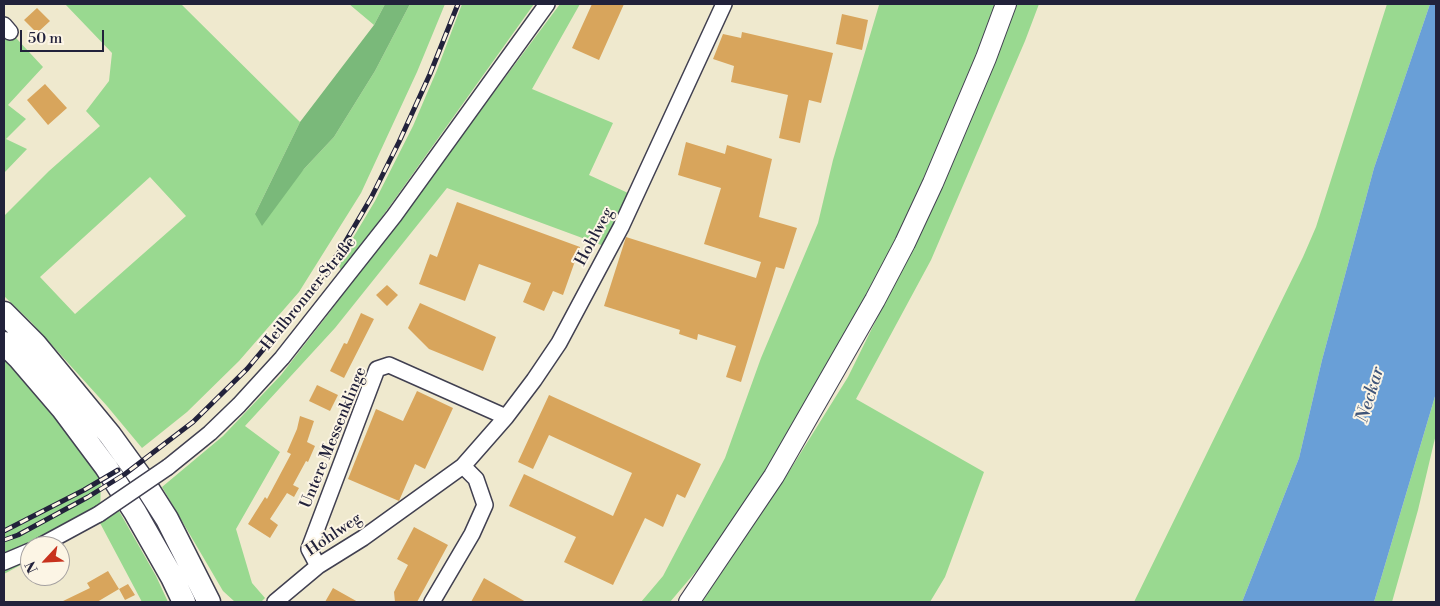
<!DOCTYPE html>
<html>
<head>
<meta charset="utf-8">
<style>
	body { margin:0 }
	#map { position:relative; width:1440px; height:606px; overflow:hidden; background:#efe9ce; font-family:"Libre Bodoni",serif }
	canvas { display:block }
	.frame { position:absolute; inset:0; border:5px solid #22223b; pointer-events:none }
	.north { position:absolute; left:20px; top:536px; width:50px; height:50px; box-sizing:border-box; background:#fcf5e5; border:1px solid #a5a1a1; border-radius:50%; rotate:245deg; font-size:14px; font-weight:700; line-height:20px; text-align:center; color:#22223b }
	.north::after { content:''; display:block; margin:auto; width:18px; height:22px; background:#c8321e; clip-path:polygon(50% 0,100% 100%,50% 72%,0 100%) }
	.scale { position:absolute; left:20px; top:30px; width:84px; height:22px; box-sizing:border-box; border:2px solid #22223b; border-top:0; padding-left:6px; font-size:15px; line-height:18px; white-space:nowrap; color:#22223b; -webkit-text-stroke:4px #fcf5e5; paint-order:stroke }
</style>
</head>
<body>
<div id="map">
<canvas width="1440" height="606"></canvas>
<div class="frame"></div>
<div class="north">N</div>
<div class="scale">50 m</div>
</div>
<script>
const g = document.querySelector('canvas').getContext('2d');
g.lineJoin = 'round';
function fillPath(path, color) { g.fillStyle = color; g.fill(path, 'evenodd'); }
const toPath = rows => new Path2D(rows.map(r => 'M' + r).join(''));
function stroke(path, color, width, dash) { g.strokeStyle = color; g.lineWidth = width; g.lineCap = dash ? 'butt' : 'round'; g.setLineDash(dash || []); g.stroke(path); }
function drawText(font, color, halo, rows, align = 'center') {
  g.font = font + ' "Libre Bodoni",serif'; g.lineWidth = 4; g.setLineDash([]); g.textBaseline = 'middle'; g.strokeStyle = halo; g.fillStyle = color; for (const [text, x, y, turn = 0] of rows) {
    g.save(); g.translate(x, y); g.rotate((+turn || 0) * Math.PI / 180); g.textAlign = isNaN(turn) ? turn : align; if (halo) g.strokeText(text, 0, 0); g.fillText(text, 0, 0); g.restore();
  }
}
const green = toPath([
	[65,4,181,4,300,122,255,214,304,169,334,137,375,71,410,4,445,4,417,72,361,193,299,292,239,361,187,412,142,448,107,406,31,322,4,296,4,216,49,171,100,126,86,111,109,81,112,53],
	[150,177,186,216,75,314,40,277],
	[349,4,385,4,374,25],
	[462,4,534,4,342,273,338,263,375,201,413,126,437,70],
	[560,4,580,4,532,89,613,123,589,175,628,193,604,246,447,188,335,328,245,426,280,452,236,529,252,583,265,598,261,602,235,602,223,591,162,487,223,436,281,375,329,313],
	[893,4,998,4,980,49,913,203,873,285,768,472,698,569,670,602,641,602,663,576,725,458,761,358,818,223,833,160,879,5],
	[1016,4,1039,4,1025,41,931,260,856,399,984,472,945,577,930,602,702,602,785,478,848,377,918,235,979,101],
	[1387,4,1430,4,1374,168,1322,360,1299,458,1242,602,1134,602,1303,257,1316,227],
	[4,25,43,67,8,105,26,119,6,139,27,149,4,173],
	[4,352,101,474,100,523,119,511,156,576,168,602,142,602,100,523,56,546,30,546,30,560,4,574],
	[1436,393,1436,434,1418,510,1392,602,1374,602]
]);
const forest = toPath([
	[385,4,410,4,375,71,334,137,304,169,262,226,255,214,300,122,374,25]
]);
const water = toPath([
	[1430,4,1436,4,1436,393,1374,602,1242,602,1299,458,1322,360,1374,168]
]);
const building = toPath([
	[592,4,624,4,599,60,572,48],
	[37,8,50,21,37,33,24,20],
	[842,14,868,20,862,50,836,44],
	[742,32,833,53,821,103,809,100,800,143,779,138,788,95,731,82,734,66,713,59,723,34,741,38],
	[45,84,67,108,48,125,27,100],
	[686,142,725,154,727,145,772,159,759,217,797,228,784,269,776,267,741,382,726,377,736,346,698,334,697,340,679,334,680,330,604,306,626,237,756,278,761,262,704,244,721,188,678,175],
	[457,202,580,247,563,295,553,291,544,311,523,302,531,283,479,264,465,301,419,284,430,254,437,257],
	[387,285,398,295,387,306,376,295],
	[420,303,496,337,483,371,429,349,408,328],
	[361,313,374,319,344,378,330,371,344,343,347,344],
	[317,385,338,395,330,411,309,401],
	[417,391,453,408,425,469,415,464,399,501,348,479,376,409,403,421],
	[549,395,701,464,685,498,677,494,663,527,645,518,613,585,564,562,576,537,509,506,524,474,613,516,632,473,549,435,533,469,518,462],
	[300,416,314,421,307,442,315,446,308,462,306,461,293,485,299,488,294,497,287,493,270,519,278,525,270,538,248,524,265,497,267,499,291,454,287,452,297,429],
	[414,527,448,545,417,602,395,602,394,592,408,565,397,559],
	[108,571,119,589,97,602,61,602,90,588,87,583],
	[484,578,526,602,471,602],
	[128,584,135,595,125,600,119,589],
	[333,588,358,602,325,602]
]);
const minor = toPath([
	[4,25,10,32],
	[168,467,210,433,239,405,282,358,394,216,547,4],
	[40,546,99,514],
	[4,562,30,551],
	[318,566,309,549,377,369,389,365,506,417],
	[275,602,318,566,363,538,463,466,506,417,534,380,559,343,621,227,724,4],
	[432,602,472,534,485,505,476,479,463,466]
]);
const major = toPath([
	[689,602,774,476,875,300,905,243,933,183,986,58,1006,4]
]);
const highway = toPath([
	[4,313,35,344,110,435,139,475,167,519,209,602],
	[4,343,20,359,62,408,106,467,135,512,172,577,184,602]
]);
const rail = toPath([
	[4,531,84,490,118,470],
	[4,540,18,535,88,497,125,474,193,422,247,369,308,296,340,251,371,198,399,142,430,74,458,4]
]);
const minorBridge = toPath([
	[99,514,168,467]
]);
const streetNames = [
	["Hohlweg",595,237,-62],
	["Heilbronner Straße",309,294,-51],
	["Untere Messenklinge",334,438,-68],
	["Hohlweg",334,535,-34]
];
const waterNames = [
	["Neckar",1371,395,-73]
];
fillPath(green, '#99d990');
fillPath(forest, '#7ab97a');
fillPath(water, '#699fd7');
fillPath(building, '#d8a55c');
stroke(minor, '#414051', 18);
stroke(major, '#414051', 22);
stroke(highway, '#414051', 25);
stroke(minor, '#fff', 15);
stroke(major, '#fff', 20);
stroke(highway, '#fff', 22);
stroke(rail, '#22223b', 5);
stroke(rail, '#fcf5e5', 3, [9]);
stroke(minorBridge, '#414051', 18, []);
stroke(minorBridge, '#fff', 15);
drawText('16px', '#22223b', '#fcf5e5', streetNames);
drawText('italic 18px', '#3e5479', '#fcf5e5', waterNames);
</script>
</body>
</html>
